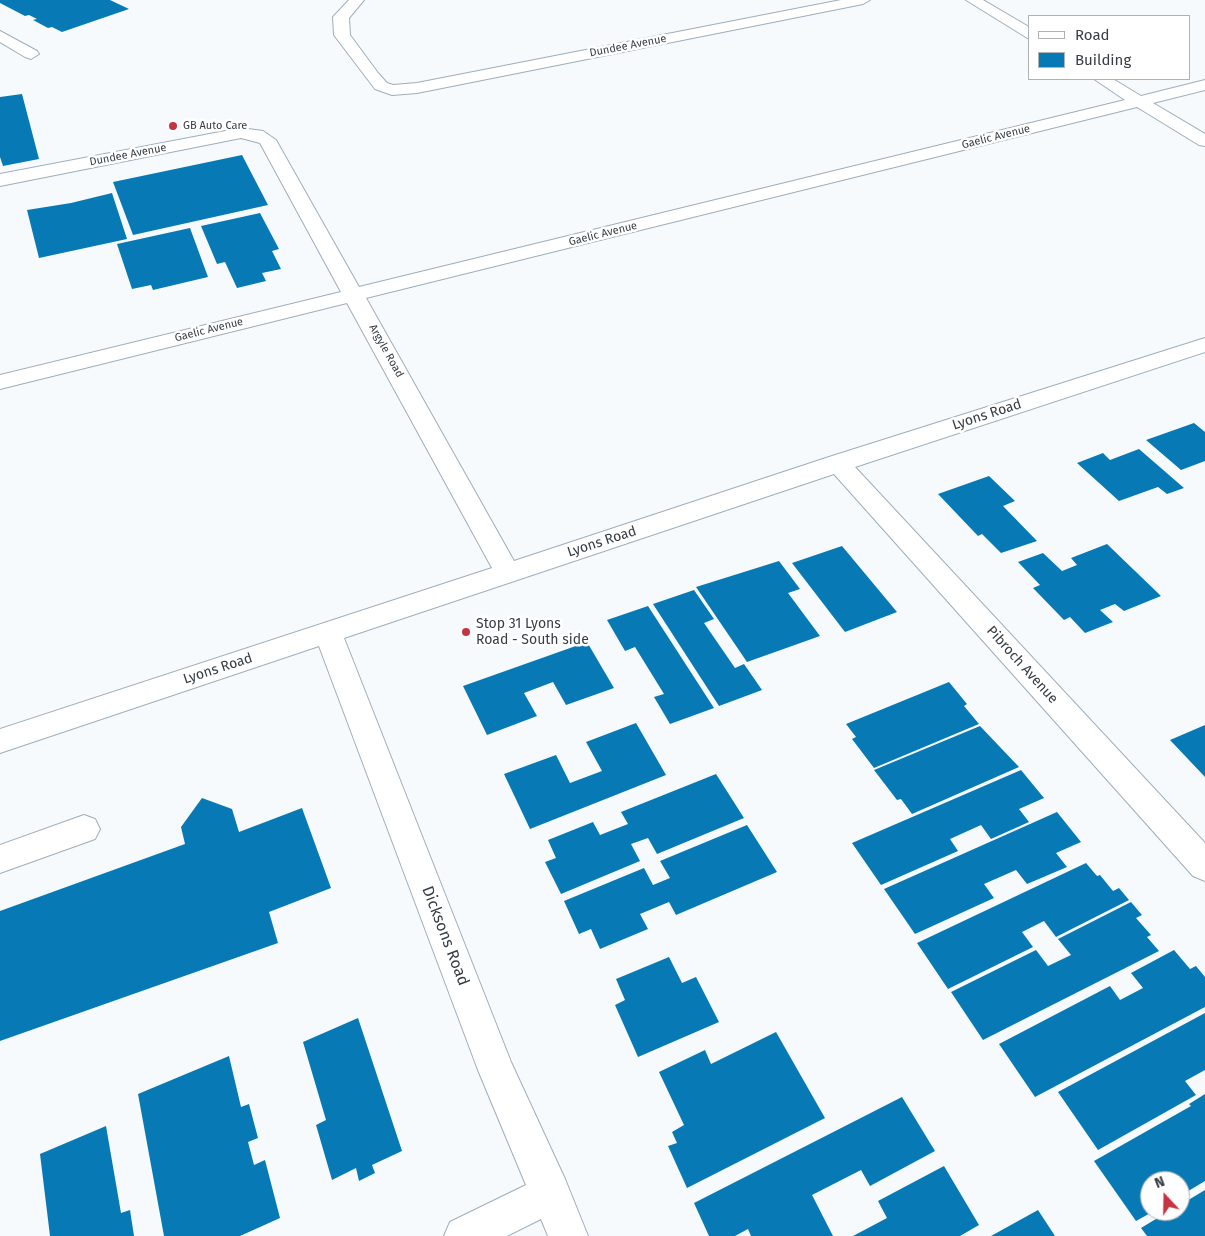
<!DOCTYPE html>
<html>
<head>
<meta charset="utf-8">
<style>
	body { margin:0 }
	#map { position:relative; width:1205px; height:1236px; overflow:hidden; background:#f7fafd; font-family:"Fira Sans",sans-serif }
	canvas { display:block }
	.legend { position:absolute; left:1028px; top:15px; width:162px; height:65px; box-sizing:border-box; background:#fff; border:1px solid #afb1b4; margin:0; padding:6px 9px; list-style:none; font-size:15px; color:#373d43 }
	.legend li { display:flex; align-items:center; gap:10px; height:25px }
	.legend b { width:25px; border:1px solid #afb1b4 }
	.north { position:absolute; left:1140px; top:1171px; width:50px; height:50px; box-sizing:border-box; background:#fff; border:1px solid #afb1b4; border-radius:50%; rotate:339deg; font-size:14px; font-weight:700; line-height:20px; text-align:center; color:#373d43 }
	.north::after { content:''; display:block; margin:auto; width:18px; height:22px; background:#c43441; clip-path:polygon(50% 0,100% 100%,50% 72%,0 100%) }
</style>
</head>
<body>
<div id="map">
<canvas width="1205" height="1236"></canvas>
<ul class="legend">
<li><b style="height:6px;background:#fff"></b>Road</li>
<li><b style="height:14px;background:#077ab5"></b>Building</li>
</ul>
<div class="north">N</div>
</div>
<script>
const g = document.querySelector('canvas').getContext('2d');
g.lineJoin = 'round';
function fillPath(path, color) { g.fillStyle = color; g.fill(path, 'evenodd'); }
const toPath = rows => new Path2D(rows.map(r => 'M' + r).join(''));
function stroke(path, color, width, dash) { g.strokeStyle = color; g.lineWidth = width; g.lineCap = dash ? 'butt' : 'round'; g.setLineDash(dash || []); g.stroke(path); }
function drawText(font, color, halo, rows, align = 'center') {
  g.font = font + ' "Fira Sans",sans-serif'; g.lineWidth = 5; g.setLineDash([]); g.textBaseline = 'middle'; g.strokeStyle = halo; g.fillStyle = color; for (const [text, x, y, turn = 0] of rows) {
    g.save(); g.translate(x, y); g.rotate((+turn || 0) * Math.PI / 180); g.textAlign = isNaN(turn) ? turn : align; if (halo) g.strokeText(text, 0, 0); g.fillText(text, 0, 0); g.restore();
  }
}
const building = toPath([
	[0,0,110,0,129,9,62,32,52,27,48,28,33,20,37,19,29,15,25,16,0,3],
	[22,94,39,159,3,166,0,157,0,97],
	[242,155,268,205,133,235,113,182],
	[112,193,127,239,39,258,27,210,71,203],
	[260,213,279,249,272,251,281,269,262,273,266,281,237,288,225,262,217,264,201,226],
	[190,228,208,277,153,290,151,285,132,289,117,244],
	[1194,423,1205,432,1205,461,1181,470,1146,440],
	[1139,449,1184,488,1167,494,1158,487,1119,501,1077,463,1103,453,1110,460],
	[989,476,1015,501,1003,506,1037,541,1001,553,982,534,978,536,938,494],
	[1107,544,1161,596,1124,611,1115,604,1100,610,1113,622,1085,633,1070,617,1064,620,1033,588,1040,585,1018,562,1043,553,1062,571,1077,565,1071,558],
	[842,546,897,612,845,632,792,563],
	[779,561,800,589,788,593,820,636,747,662,696,587],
	[694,590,714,619,704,623,735,668,744,664,762,690,719,706,653,604],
	[648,606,714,708,670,724,654,697,664,694,635,647,625,651,607,620],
	[587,642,614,688,566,705,553,682,524,693,537,716,487,735,463,686],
	[949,682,967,704,964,706,979,724,874,768,852,739,856,737,846,724],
	[636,723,666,775,530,829,504,774,556,755,570,783,602,771,586,742],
	[1205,725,1205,777,1170,740],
	[980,726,1019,767,912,814,901,799,897,800,874,770],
	[1021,770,1044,798,1019,809,1029,822,991,839,981,825,950,839,958,851,881,885,852,843],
	[716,774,744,818,657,854,648,838,631,844,640,861,561,894,545,862,556,858,548,840,593,822,600,835,628,824,621,812],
	[202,798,232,809,239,832,302,808,331,888,269,912,278,943,0,1041,0,911,185,844,181,827],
	[1057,812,1081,842,1056,853,1067,867,1027,884,1016,870,984,884,994,898,915,934,884,889],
	[747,825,777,872,676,915,669,902,640,914,648,929,600,949,591,929,579,934,564,901,644,868,653,885,670,878,660,861],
	[1086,863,1097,876,1100,875,1113,891,1119,888,1129,900,1056,937,1044,921,1022,932,1033,947,948,989,917,943],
	[1131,902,1142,915,1136,918,1151,935,1147,937,1159,951,983,1040,951,992,1036,950,1048,966,1071,955,1058,939],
	[1174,950,1190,969,1196,966,1205,977,1205,1007,1035,1097,999,1044,1110,986,1120,1000,1143,988,1131,973],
	[669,957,682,983,696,977,719,1022,638,1057,615,1005,625,1000,616,979],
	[1205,1013,1205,1070,1185,1081,1196,1095,1098,1150,1058,1092],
	[358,1018,402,1151,372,1165,375,1173,359,1181,356,1168,332,1180,316,1125,326,1120,303,1042],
	[776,1032,825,1118,687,1188,668,1146,677,1143,672,1132,684,1125,659,1072,705,1050,711,1064],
	[229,1056,241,1107,249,1104,258,1138,248,1142,254,1165,265,1160,280,1218,240,1236,164,1236,138,1094],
	[1205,1094,1205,1181,1180,1196,1180,1181,1150,1181,1150,1211,1154,1211,1136,1221,1094,1161,1191,1106,1189,1104],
	[902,1097,935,1151,870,1186,861,1170,812,1195,833,1236,751,1236,748,1229,735,1236,709,1236,694,1203],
	[106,1126,121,1213,130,1210,134,1236,50,1236,40,1154],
	[944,1166,979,1225,960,1236,853,1236,887,1218,878,1201],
	[1205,1190,1205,1236,1147,1236,1141,1228,1169,1211,1180,1211,1180,1205],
	[1038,1210,1055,1236,991,1236]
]);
const minor = toPath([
	[349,0,364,0,349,18,350,35,378,73,387,83,393,85,417,83,841,0,870,0,863,4,417,93,392,95,375,89,334,35,333,17,349,0],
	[966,0,983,0,1029,27,1029,39,966,0],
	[0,31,37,51,39,54,31,59,25,57,0,42,0,31],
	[1094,79,1113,79,1141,96,1205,80,1205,90,1153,103,1205,134,1205,146,1199,145,1137,107,366,298,514,561,829,457,1205,338,1205,352,855,467,1205,843,1205,881,1193,876,834,474,344,638,511,1062,565,1179,588,1236,548,1236,541,1219,507,1236,444,1236,450,1222,526,1185,478,1070,319,646,0,753,0,729,492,568,347,303,0,389,0,375,341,292,260,143,241,138,0,186,0,174,241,128,263,131,276,140,359,287,1125,100,1094,79],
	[84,815,95,819,100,829,95,839,0,873,0,845,84,815]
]);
const markers = [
	[173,126,5,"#c43441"],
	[466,632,5,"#c43441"]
];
const farStreetnames = [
	["Dundee Avenue",628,46,-11],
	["Gaelic Avenue",996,137,-14],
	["Dundee Avenue",128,155,-11],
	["Gaelic Avenue",603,234,-14],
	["Gaelic Avenue",209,330,-14],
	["Argyle Road",386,351,61]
];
const farPoinames = [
	["GB Auto Care",183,126]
];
const streetNames = [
	["Lyons Road",987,415,-18],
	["Lyons Road",602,542,-18],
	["Pibroch Avenue",1022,665,48],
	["Lyons Road",218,669,-18]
];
const poiNames = [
	["Stop 31 Lyons",476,624],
	["Road - South side",476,640]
];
const nearStreetnames = [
	["Dicksons Road",445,936,69]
];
fillPath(building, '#077ab5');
stroke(minor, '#9eaebb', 2);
fillPath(minor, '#fff');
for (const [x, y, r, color] of markers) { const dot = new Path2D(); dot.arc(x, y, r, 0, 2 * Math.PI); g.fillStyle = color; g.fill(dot); stroke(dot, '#fff', 2); }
drawText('11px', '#373d43', '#fff', farStreetnames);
drawText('11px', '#373d43', '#fff', farPoinames, 'left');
drawText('14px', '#373d43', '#fff', streetNames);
drawText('14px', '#373d43', '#fff', poiNames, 'left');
drawText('16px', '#373d43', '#fff', nearStreetnames);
</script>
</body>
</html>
